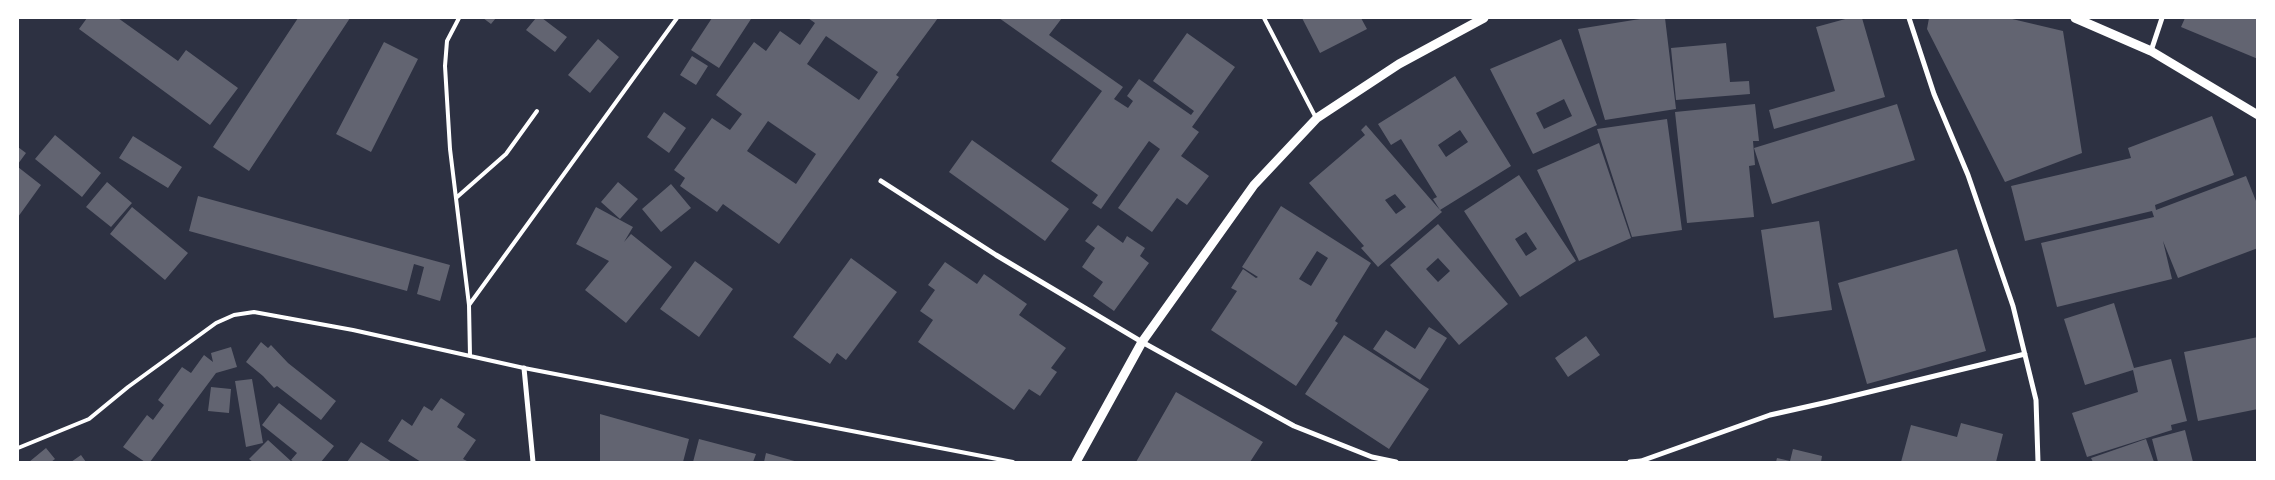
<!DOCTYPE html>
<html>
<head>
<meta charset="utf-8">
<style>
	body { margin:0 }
	#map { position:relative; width:2275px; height:480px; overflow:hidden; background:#2d3142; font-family:"IBM Plex Sans",sans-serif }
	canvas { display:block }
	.frame { position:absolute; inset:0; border:19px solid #fff; pointer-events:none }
</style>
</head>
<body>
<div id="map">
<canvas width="2275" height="480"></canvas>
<div class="frame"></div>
</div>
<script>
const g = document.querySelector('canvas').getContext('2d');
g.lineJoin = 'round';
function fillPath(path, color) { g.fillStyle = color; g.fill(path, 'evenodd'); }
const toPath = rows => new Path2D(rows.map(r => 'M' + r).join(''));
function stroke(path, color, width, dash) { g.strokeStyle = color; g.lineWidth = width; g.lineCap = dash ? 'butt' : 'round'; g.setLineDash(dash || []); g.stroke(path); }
const building = toPath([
	[87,18,118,18,178,61,186,50,238,88,210,125,79,29],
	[298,18,350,18,249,171,213,147],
	[483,18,496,18,491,24],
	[536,18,542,18,567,37,555,52,526,30],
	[712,18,751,19,719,68,691,50],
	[808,18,938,18,896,75,899,77,779,244,723,204,717,212,680,186,685,178,674,170,712,118,730,130,742,114,716,95,754,42,766,51,780,31,800,45,815,23],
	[826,36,878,72,859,100,807,64],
	[768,121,816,154,796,184,747,151],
	[999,18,1062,18,1049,35,1123,87,1114,99,1128,108,1133,101,1127,96,1139,79,1191,115,1194,111,1153,81,1187,33,1235,67,1192,127,1199,132,1181,156,1209,176,1187,205,1177,198,1152,232,1118,208,1160,149,1149,141,1101,209,1092,203,1098,195,1051,161,1102,91],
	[1302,18,1361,18,1367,29,1320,53],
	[1646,18,1665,18,1676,109,1605,120,1578,29],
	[1849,18,1862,18,1885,97,1774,129,1769,110,1835,91,1816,27],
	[1929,18,2008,18,2063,31,2082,153,2005,182,1927,29],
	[2185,18,2258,18,2258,59,2181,27],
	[598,39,619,57,590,93,568,75],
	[1561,39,1597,125,1533,154,1490,69],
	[1564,99,1572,116,1544,129,1536,113],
	[384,42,418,59,371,152,336,134],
	[1726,43,1730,82,1749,81,1750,94,1676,100,1671,48],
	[692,56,708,66,696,85,680,75],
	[1455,76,1511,166,1440,210,1442,212,1378,267,1361,248,1364,246,1309,183,1365,135,1361,130,1366,125,1440,210,1433,199,1437,197,1401,139,1391,145,1378,124],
	[1460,130,1468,142,1446,157,1438,145],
	[1395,194,1406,207,1396,214,1385,200],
	[1755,104,1759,141,1753,141,1755,165,1749,166,1754,217,1687,223,1675,112],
	[1897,104,1915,160,1772,204,1754,148],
	[664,112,686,128,669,153,647,137],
	[2212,116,2234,175,2155,205,2156,210,2246,176,2258,206,2258,248,2178,278,2163,241,2172,279,2057,307,2041,243,2154,217,2152,211,2025,241,2011,186,2131,158,2128,148],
	[1667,119,1682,230,1632,237,1597,129],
	[55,135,101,173,82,197,35,159],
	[133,136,182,167,168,188,119,158],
	[972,140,1069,209,1045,241,949,172],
	[1599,143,1631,238,1579,261,1537,170],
	[18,147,26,153,18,164],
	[18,167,41,185,18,217],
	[1519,175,1576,261,1520,297,1464,211],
	[1526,232,1537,249,1526,256,1515,239],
	[107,182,132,203,111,227,86,207],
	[618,182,638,199,620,219,601,202],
	[671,184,691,208,661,232,642,209],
	[198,196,450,265,440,301,417,294,424,267,414,264,407,291,189,231],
	[1281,206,1371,263,1335,321,1338,323,1296,386,1211,330,1237,291,1231,288,1243,269,1256,278,1258,277,1242,267],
	[1317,251,1328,258,1311,286,1299,279],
	[132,207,188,253,165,280,110,234],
	[596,207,633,227,624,242,631,234,672,267,626,323,585,290,609,261,576,244],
	[1819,221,1832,310,1774,318,1761,230],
	[1438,224,1508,304,1459,345,1390,265],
	[1438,258,1450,271,1438,282,1426,269],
	[1098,225,1123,243,1127,236,1145,248,1140,256,1149,263,1114,311,1093,296,1103,282,1082,267,1095,248,1085,241],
	[1957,249,1986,351,1867,384,1838,283],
	[851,258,897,292,846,360,837,353,830,364,793,337],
	[695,261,733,289,699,337,660,309],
	[945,262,977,284,984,274,1027,304,1019,315,1066,348,1051,368,1057,372,1040,396,1029,389,1014,410,918,342,933,320,920,311,935,290,928,285],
	[2114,303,2134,368,2171,359,2187,421,2171,425,2172,430,2087,457,2072,413,2138,392,2133,370,2085,385,2064,319],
	[1429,327,1447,338,1420,380,1373,349,1386,330,1415,349],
	[1344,335,1429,389,1389,449,1305,394],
	[1586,336,1600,355,1568,377,1555,358],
	[2258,337,2258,409,2198,421,2184,352],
	[261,342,268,348,271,345,288,363,336,401,321,420,277,386,274,388,263,376,246,362],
	[231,347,237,367,216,373,150,462,145,462,123,447,147,415,153,420,164,405,158,400,182,367,191,373,204,355,213,362,211,353],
	[252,379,263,443,246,447,235,381],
	[211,387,231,389,229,413,208,411],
	[1176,392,1263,442,1250,462,1136,462],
	[441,398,465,414,457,427,476,440,463,459,469,462,421,462,388,441,402,419,412,426,424,406,432,411],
	[279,403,334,446,321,462,294,462,291,460,297,453,262,425],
	[600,414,689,439,683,462,600,462],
	[1961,423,2003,434,1996,462,1901,462,1911,425,1957,437],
	[2185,430,2193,462,2158,462,2152,439],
	[699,439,756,454,753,462,693,462],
	[2146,439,2154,462,2093,462,2091,458],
	[268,440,292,462,253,462,249,459],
	[361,442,392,462,347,462],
	[46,448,55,459,51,462,29,462],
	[1793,449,1822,456,1821,462,1776,462,1777,458,1790,461],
	[766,453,798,462,764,462],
	[81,455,86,462,71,462]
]);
const service = toPath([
	[459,18,447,41,445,66,450,149,469,305,470,356],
	[1264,18,1316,118],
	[456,198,506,154,537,111],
	[469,305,677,18],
	[18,448,89,419,128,387,216,323,234,315,254,312,353,330,524,368,1013,462]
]);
const minor = toPath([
	[1909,18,1934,94,1968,175,2013,306,2036,400,2038,462],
	[2151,51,2162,18],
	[881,181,996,255,1142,342,1294,426,1372,457,1396,462],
	[524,368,533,462],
	[1630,462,1641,461,1770,415,1828,402,2025,354]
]);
const tertiary = toPath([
	[2075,18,2151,51,2258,115],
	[1076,462,1142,342,1254,185,1317,118,1399,64,1484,18]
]);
fillPath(building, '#626471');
stroke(service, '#fff', 4);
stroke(minor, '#fff', 5);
stroke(tertiary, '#fff', 9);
</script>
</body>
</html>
